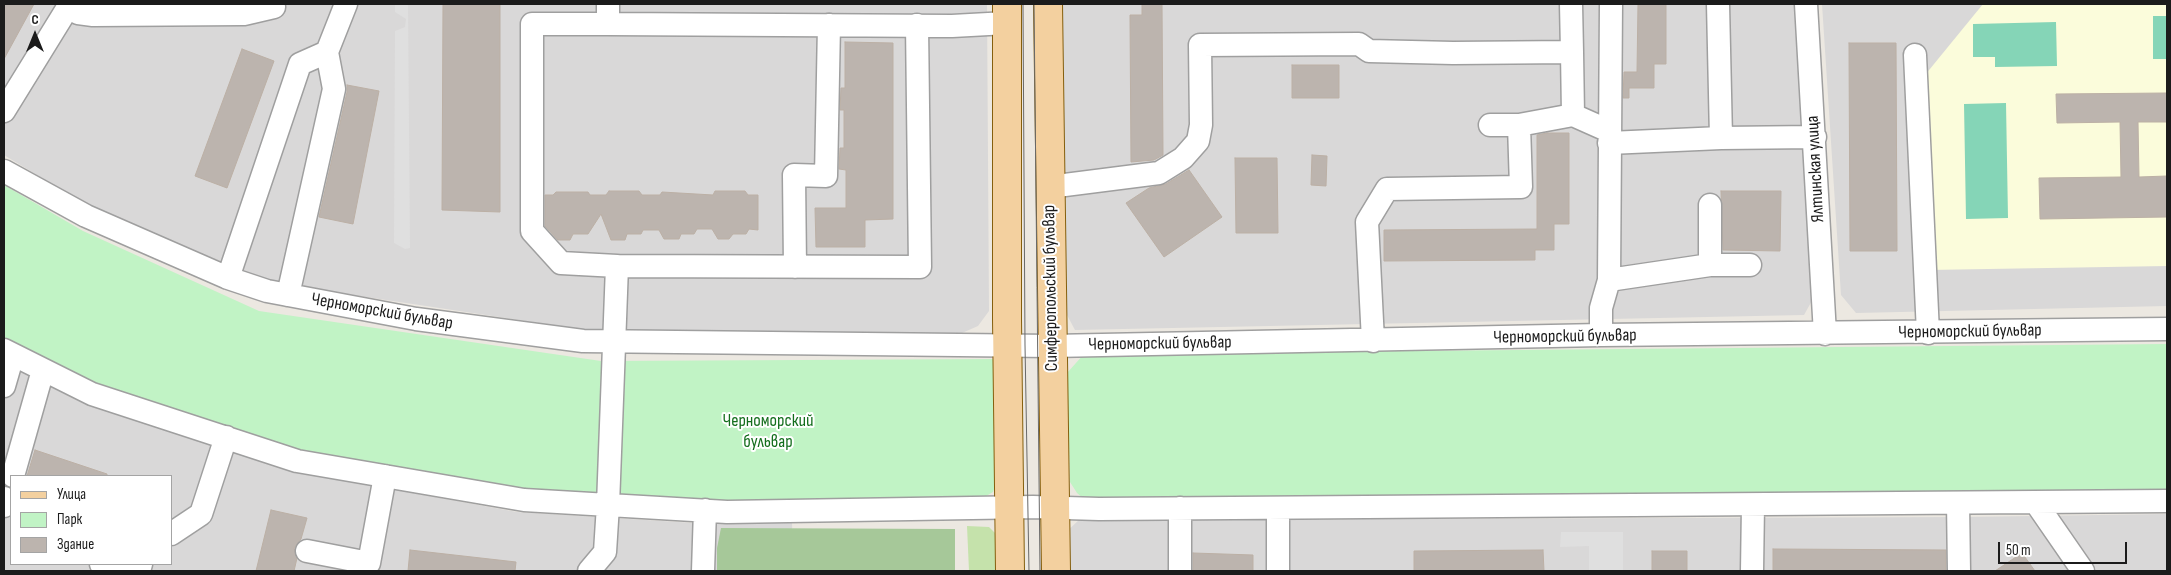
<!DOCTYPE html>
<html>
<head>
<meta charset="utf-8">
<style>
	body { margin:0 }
	#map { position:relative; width:2171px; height:575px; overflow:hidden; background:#ece8e1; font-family:"Sofia Sans Condensed",sans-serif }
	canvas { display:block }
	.frame { position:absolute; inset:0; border:5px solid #1b1b1b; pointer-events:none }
	.legend { position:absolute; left:10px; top:475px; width:162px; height:90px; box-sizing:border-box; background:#fff; border:1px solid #a4a4a4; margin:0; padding:6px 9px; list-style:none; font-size:15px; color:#1b1b1b }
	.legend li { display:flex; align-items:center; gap:10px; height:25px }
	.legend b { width:25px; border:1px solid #a4a4a4 }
	.north { position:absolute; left:10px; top:10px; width:50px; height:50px; -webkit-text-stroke:4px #fff; paint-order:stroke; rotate:0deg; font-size:14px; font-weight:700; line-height:20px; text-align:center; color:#1b1b1b }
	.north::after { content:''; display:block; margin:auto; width:18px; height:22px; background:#1b1b1b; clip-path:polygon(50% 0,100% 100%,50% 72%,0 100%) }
	.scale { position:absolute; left:1998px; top:542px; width:129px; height:22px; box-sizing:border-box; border:2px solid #1b1b1b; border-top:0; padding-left:6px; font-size:15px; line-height:18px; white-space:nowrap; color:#1b1b1b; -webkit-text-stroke:4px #fff; paint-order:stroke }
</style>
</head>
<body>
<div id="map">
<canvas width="2171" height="575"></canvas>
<div class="frame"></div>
<ul class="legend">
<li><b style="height:6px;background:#f3d09f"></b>Улица</li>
<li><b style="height:14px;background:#c1f3c5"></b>Парк</li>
<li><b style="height:14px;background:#bcb4ae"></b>Здание</li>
</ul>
<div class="north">С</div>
<div class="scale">50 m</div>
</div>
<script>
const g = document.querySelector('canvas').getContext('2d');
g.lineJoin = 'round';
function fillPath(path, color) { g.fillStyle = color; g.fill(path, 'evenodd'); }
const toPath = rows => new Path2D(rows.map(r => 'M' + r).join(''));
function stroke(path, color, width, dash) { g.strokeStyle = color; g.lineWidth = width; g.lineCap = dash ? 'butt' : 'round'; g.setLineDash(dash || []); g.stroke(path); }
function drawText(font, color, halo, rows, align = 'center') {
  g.font = font + ' "Sofia Sans Condensed",sans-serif'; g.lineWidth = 4; g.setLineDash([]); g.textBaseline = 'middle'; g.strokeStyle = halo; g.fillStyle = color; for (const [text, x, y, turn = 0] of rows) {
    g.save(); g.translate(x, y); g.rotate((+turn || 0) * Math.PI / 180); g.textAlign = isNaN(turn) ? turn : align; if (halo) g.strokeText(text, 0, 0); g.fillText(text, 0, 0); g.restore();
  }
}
const residential = toPath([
	[4,4,987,4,989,311,978,326,962,333,619,335,273,283,93,209,4,155],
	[1062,4,1795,4,1814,297,1804,315,1075,330,1067,315],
	[1822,4,2167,4,2167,306,1856,313,1841,295],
	[4,363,86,403,293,471,517,512,711,524,792,523,794,571,4,571],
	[11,476,171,476,171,564,11,564],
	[2167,514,2167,571,1066,571,1065,533,1079,520,1964,517]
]);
const education = toPath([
	[1983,4,2167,4,2167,266,1928,270,1925,75]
]);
const grass = toPath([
	[967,526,989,527,995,533,998,539,1000,571,969,571]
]);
const forest = toPath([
	[721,528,955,529,955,571,717,571,717,548]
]);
const park = toPath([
	[4,185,83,231,259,311,601,361,999,359,1000,474,993,492,981,499,726,502,524,490,297,451,95,386,4,342],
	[2167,344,2167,494,1090,504,1077,493,1070,482,1067,373,1084,354]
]);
const pitch = toPath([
	[2153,16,2167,16,2167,59,2153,59],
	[2056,22,2057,66,1995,67,1995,57,1973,57,1973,24],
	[2006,103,2008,218,1966,219,1964,104]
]);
const parking = toPath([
	[395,4,408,4,410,248,405,249,394,243,395,31,405,27,406,19,395,12],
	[1561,532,1623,532,1623,571,1589,571,1589,546,1560,547]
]);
const building = toPath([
	[4,4,34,4,4,59,4,4],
	[443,4,500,4,500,212,442,210,443,4],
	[1142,4,1162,4,1163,155,1154,160,1131,162,1130,15,1142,15,1142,4],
	[1638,4,1666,4,1666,64,1654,64,1654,88,1629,88,1629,98,1623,98,1624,72,1637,72,1638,4],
	[845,42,893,43,893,219,865,220,865,247,816,247,815,208,846,208,846,170,839,169,840,148,844,148,844,110,840,110,841,88,845,88,845,42],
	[1849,43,1896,43,1897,251,1850,251,1849,43],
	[242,49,274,61,227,188,195,176,242,49],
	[1292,65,1339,65,1339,98,1292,98,1292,65],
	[347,85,379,91,353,224,319,217,347,92,347,85],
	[2167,93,2167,122,2138,122,2139,177,2167,176,2167,217,2040,219,2039,178,2121,177,2120,122,2057,123,2056,94,2167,93],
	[1547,133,1569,133,1569,224,1554,224,1554,250,1535,250,1535,260,1384,261,1384,230,1537,229,1537,135,1547,133],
	[1312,155,1327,156,1326,186,1311,185,1312,155],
	[1235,158,1277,158,1278,233,1236,233,1235,158],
	[1189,170,1222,217,1164,257,1126,203,1149,188,1166,184,1189,170],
	[609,191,639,191,642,195,660,195,662,192,713,195,715,191,745,191,748,195,758,195,758,230,749,229,746,234,733,234,729,239,718,239,712,229,697,229,694,234,681,234,679,239,664,239,659,230,643,230,641,234,627,234,625,240,611,240,601,214,588,234,573,234,570,240,558,240,545,226,545,195,553,195,556,192,588,192,590,195,606,195,609,191],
	[1721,191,1781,191,1780,251,1723,250,1721,191],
	[35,450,107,474,107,476,27,476,35,450],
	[271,510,307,518,301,539,294,548,297,558,294,571,256,571,271,510],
	[1773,549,1946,550,1946,571,1773,571,1773,549],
	[410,550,516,562,515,571,408,571,410,550],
	[1543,550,1544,571,1414,571,1414,551,1543,550],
	[1652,551,1687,551,1687,571,1652,571,1652,551],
	[1193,553,1253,555,1253,571,1193,571,1193,553],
	[2022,553,2035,571,1995,571,2022,553]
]);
const minor = toPath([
	[72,4,78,13,93,15,244,14,274,7,273,4],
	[608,4,608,24,952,26,1007,23],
	[1718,4,1721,138],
	[1806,4,1825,334],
	[608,24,532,24,532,231,561,263,617,266],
	[1572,52,1573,115],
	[1915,55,1928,333],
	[4,111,70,4],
	[1490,125,1519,125,1573,115,1609,131],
	[1609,143,1721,138,1815,137],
	[4,171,86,216,228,278,267,291,416,319,583,341,1052,346,1601,335,2167,329],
	[1049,187,1159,173,1183,158,1198,141,1201,125,1200,45,1359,44,1369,51,1453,53,1572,52,1571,4],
	[1710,265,1750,265],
	[795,267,794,175,826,176,829,25],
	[228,278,300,64,327,52],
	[1609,280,1710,265,1710,205],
	[288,295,334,89,327,52,346,4],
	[1601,335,1601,308,1609,280,1611,4],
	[1373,341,1367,222,1387,189,1521,187,1519,125],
	[4,350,92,394,297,461,524,500,727,512,1033,507,1099,509,2167,501],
	[4,386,13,355],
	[13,476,43,370],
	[4,498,4,506],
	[1958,503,1959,571],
	[2036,503,2083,571],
	[1180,508,1180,571],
	[171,534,201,514,226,437],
	[307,551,369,563,385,476],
	[101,564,122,571],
	[139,571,141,564],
	[589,571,605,552,608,505,617,266,920,267,917,25],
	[703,571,705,510],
	[1278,571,1278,508],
	[1752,571,1753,505]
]);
const major = toPath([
	[1007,4,1007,319,1010,571],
	[1048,4,1056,571]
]);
const tram = toPath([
	[1023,4,1025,345,1029,571],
	[1034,4,1040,571]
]);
const streetNames = [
	["Ялтинская улица",1816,169,-93],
	["Симферопольский бульвар",1051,288,-91],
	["Черноморский бульвар",382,312,10],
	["Черноморский бульвар",1970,332,-1],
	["Черноморский бульвар",1565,337,-1],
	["Черноморский бульвар",1160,344,-1]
];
const parkNames = [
	["Черноморский",768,421],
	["бульвар",768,442]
];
fillPath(residential, '#d9d8d8');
fillPath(education, '#fbfcdb');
fillPath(grass, '#c5e2ab');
fillPath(forest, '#a6c899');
fillPath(park, '#c1f3c5');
fillPath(pitch, '#85d5b7');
fillPath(parking, '#dfdfdf');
fillPath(building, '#bcb4ae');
stroke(building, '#bcb0a5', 1);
stroke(minor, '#9f9f9f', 25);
stroke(major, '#855f0d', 30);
stroke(minor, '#fff', 22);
stroke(major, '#f3d09f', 28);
stroke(tram, '#696969', 1);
drawText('18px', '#1b1b1b', '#fff', streetNames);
drawText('18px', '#146e1d', '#fff', parkNames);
</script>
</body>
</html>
